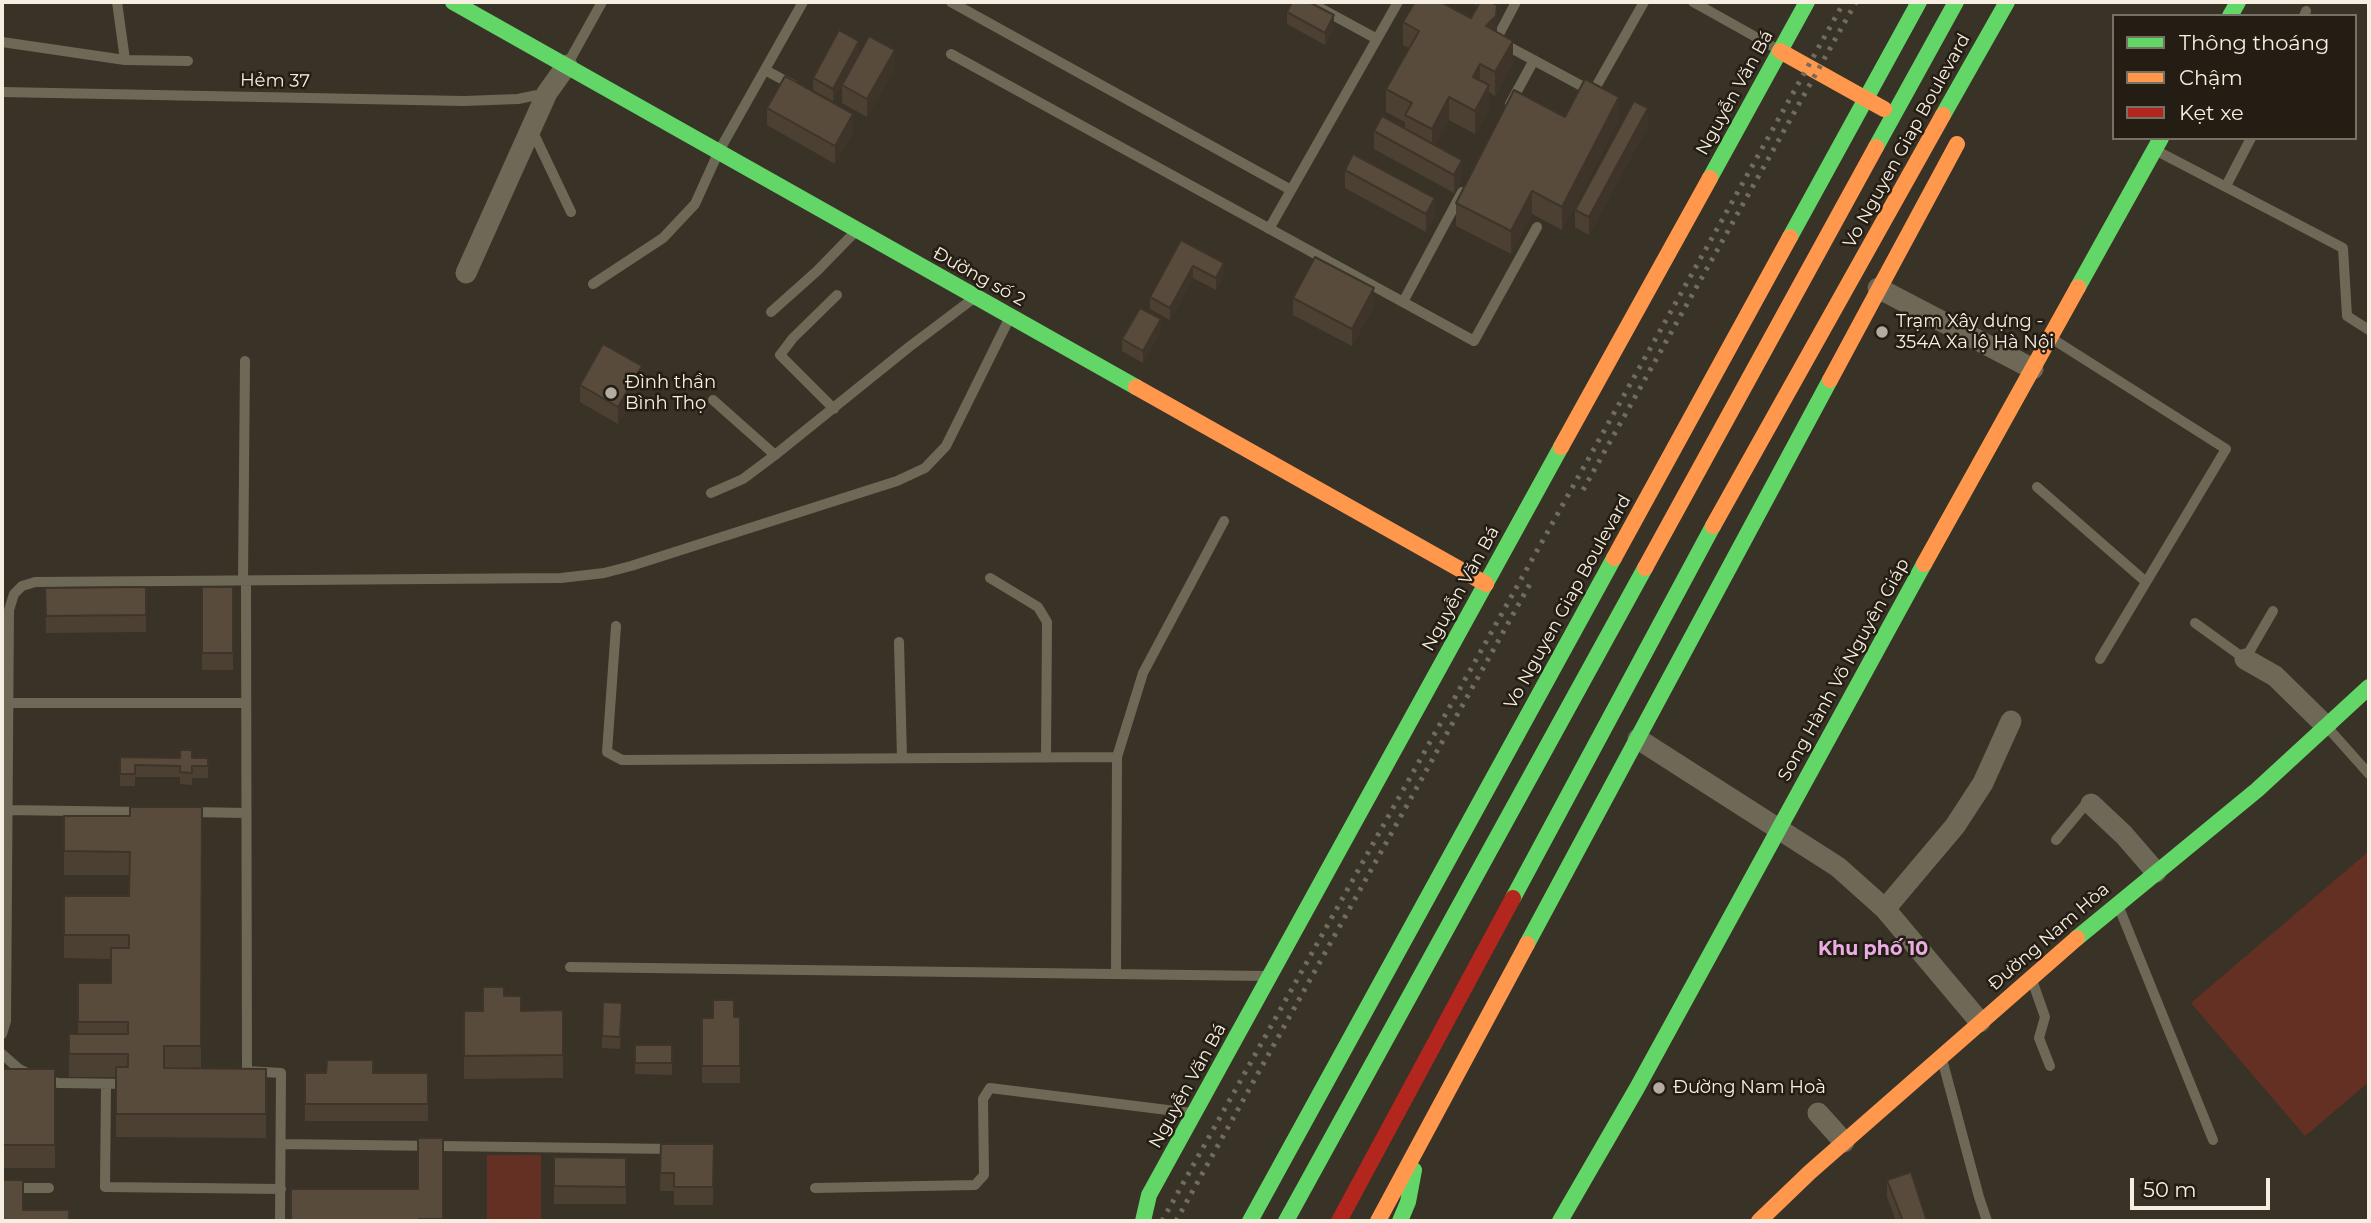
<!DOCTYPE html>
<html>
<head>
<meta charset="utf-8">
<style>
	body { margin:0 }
	#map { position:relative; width:2371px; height:1223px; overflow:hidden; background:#393226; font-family:Montserrat,sans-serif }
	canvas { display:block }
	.frame { position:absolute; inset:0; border:4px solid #f6eee1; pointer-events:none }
	.legend { position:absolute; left:2112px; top:14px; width:245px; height:126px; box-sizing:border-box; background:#231d13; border:2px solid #777165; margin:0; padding:9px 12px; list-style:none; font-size:21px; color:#f6eee1 }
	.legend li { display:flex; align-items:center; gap:14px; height:35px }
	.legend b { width:35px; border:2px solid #777165 }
	.scale { position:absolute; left:2130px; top:1178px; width:140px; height:32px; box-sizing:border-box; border:4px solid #f6eee1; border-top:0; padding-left:9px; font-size:21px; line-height:24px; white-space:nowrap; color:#f6eee1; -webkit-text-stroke:5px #231d13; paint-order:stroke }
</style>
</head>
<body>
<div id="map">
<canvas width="2371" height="1223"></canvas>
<div class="frame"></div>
<ul class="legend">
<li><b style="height:9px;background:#63d668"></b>Thông thoáng</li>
<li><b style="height:9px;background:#ff974d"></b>Chậm</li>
<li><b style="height:9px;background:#b3261e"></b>Kẹt xe</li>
</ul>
<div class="scale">50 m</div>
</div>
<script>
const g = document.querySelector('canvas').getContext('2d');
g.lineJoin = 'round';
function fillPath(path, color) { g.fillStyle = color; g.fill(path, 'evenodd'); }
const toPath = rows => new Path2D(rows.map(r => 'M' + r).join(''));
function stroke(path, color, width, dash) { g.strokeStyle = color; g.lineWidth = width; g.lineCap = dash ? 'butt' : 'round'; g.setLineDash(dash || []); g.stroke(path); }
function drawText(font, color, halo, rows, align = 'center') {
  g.font = font + ' Montserrat,sans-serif'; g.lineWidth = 5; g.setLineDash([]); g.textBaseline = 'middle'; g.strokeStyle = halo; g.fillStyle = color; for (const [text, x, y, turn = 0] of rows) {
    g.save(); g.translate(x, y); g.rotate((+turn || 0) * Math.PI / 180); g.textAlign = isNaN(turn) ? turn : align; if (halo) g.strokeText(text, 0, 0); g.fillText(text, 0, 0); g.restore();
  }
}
const green = toPath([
	[2369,851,2369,1082,2305,1136,2191,1003],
	[487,1155,541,1155,541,1221,487,1221]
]);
const lane = toPath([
	[117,2,125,60],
	[951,2,1291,190],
	[1309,2,1377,39],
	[1693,2,1779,50],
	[2304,16,2306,11],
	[1496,40,1516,2],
	[2,42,125,60,188,61],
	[1500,42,1593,92,1644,2],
	[951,54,1474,341,1537,227],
	[567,65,602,2],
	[765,70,793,85],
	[2,92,464,101,518,99,547,93],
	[1510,104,1534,60],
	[532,130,571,212],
	[2157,151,2343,248,2347,316,2369,330],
	[2226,186,2251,138],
	[1269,229,1398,2],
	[593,284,663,238,695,204,719,151,803,2],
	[1403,302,1462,192],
	[771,312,817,271,855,232],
	[2051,338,2226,449,2100,659],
	[713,400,775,455],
	[834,409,780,355,793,338,837,295],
	[2037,487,2146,582],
	[711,493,743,479,775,455,909,347,970,301,975,299],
	[990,578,1038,607,1047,622,1046,757],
	[243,581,245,361],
	[246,581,247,1071,281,1073,280,1221],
	[2195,623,2245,659,2273,611],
	[616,626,607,752,622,760,1117,757],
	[899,642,902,758],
	[9,703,246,703],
	[2328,728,2369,774],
	[8,810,142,812],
	[190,812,246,813],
	[2056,840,2085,805,2091,804],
	[2118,905,2213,1140],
	[570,967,1267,976],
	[1116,974,1117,757,1143,673,1224,521],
	[2032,980,2045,1017,2039,1038,2050,1066],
	[2,1034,6,1021,9,610,14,594,22,586,35,582,561,578,604,573,631,566,897,481,925,468,946,446,1009,319],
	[2,1054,19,1069,44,1081,59,1083,130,1084],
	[1942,1059,1979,1197,1987,1221],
	[106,1084,105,1187,281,1189],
	[281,1144,674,1149],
	[2,1188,49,1188],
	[815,1188,975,1185,984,1175,983,1099,990,1088,1192,1113]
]);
const street = toPath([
	[466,273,547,93,567,65],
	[1878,288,2033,369],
	[2245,659,2275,676,2326,726],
	[1638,739,1838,867,1885,909,1980,1022],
	[2091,804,2124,835,2156,872],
	[1885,909,1955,826,1983,783,2011,721],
	[1818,1113,1844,1142]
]);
const fast = toPath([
	[453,2,1136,387],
	[2230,16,2238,2],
	[1943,115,2007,2],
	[1876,147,1956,2],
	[1710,178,1807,2],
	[1790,237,1919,2],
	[2078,287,2161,138],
	[1513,898,1713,526],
	[2077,938,2257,790,2369,687],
	[1527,944,1830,380],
	[1143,1221,1149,1195,1561,447],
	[1250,1221,1614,558],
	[1286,1221,1645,568],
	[1400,1221,1408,1202,1414,1170],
	[1560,1221,1637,1088,1924,564]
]);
const slow = toPath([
	[1780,51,1884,109],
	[1830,380,1957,144],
	[1136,387,1486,584],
	[1561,447,1710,178],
	[1713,526,1943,115],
	[1614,558,1790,237],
	[1924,564,2078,287],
	[1645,568,1876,147],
	[1378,1221,1527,944],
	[1759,1221,1810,1172,2077,938]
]);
const jam = toPath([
	[1339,1221,1513,898]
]);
const rail = toPath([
	[1583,490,1856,2],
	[1162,1221,1844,2],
	[1176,1221,1531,582]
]);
const wall = toPath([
	[1470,2,1491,2,1497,32,1513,64,1495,96,1489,92,1489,109,1475,134,1449,120,1436,145,1462,178,1454,193,1374,149,1374,131,1405,128,1405,122,1386,112,1386,89,1409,48,1403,45,1403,22,1471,18,1478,6],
	[1287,12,1334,27,1325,45,1287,24],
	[859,53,833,101,813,90,813,78],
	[895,68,867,117,842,103,842,85],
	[767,108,853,132,835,164,767,125],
	[1619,120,1562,230,1532,214,1511,254,1456,226,1456,203],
	[1648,126,1589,235,1575,227,1575,210],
	[1345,170,1435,215,1426,232,1345,188],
	[1181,240,1224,275,1216,290,1193,278,1170,320,1150,309,1150,297],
	[1293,298,1374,306,1352,346,1293,315],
	[1161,331,1143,363,1122,351,1122,339],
	[642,383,618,424,580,402,580,385],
	[146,587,146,632,46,633,45,588],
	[202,587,233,587,233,670,202,670],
	[120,757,208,758,208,778,192,778,192,785,180,784,180,777,135,777,135,786,120,786],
	[202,807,201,1069,266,1069,266,1138,116,1137,116,1077,69,1077,69,1034,78,1034,78,983,111,983,111,959,64,958,64,896,129,896,130,875,64,875,64,816,130,816],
	[504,996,521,1011,563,1010,563,1078,464,1079,464,1011,483,1011],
	[622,1015,620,1049,602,1048,602,1036],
	[740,1017,740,1083,702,1083,702,1018],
	[635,1045,672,1045,672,1075,635,1074],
	[2,1069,55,1069,55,1168,2,1168],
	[305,1073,428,1073,428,1121,305,1121],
	[443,1138,443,1221,291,1221,418,1189],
	[661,1144,714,1144,713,1205,674,1205,674,1191,660,1191],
	[554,1157,626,1158,626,1204,554,1204],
	[1887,1180,1927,1221,1896,1221,1887,1197]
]);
const shadedWall = toPath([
	[1497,5,1497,29,1496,40,1486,26],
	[1334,15,1334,27,1325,45,1325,33],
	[859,41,859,53,833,101,833,89],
	[1513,41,1513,64,1495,96,1495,72],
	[895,50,895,68,867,117,867,99],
	[1480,64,1480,87,1473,77],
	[1489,85,1489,109,1475,134,1475,111],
	[1449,97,1449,120,1432,153,1432,129],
	[1619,97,1619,120,1562,230,1562,207],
	[1648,108,1648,126,1589,235,1589,217],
	[853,114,853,132,835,164,835,146],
	[1462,160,1462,178,1454,193,1454,175],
	[1532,191,1532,214,1511,254,1511,231],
	[1435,198,1435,215,1426,232,1426,214],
	[1224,263,1224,275,1216,290,1216,278],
	[1193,266,1193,278,1170,320,1170,308],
	[1374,288,1374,306,1352,346,1352,329],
	[1161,319,1161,331,1143,363,1143,351],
	[642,366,642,383,618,424,618,407]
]);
const building = toPath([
	[1292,2,1309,2,1334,15,1325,33,1287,12,1292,2],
	[1415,2,1441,2,1471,18,1480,2,1491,2,1497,5,1496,16,1486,26,1513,41,1495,72,1480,64,1473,77,1489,85,1475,111,1449,97,1432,129,1405,115,1412,103,1386,89,1419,31,1403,22,1415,2],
	[839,30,859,41,833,89,813,78,839,30],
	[869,36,895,50,867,99,842,85,869,36],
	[785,76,853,114,835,146,767,108,785,76],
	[1585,79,1619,97,1562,207,1532,191,1511,231,1456,203,1514,90,1565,117,1585,79],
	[1634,101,1648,108,1589,217,1575,210,1634,101],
	[1382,116,1462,160,1454,175,1374,131,1382,116],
	[1353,154,1435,198,1426,214,1345,170,1353,154],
	[1181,240,1224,263,1216,278,1193,266,1170,308,1150,297,1181,240],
	[1315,257,1374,288,1352,329,1293,298,1315,257],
	[1140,308,1161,319,1143,351,1122,339,1140,308],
	[603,344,642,366,618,407,580,385,603,344],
	[146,587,146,615,46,616,45,588,146,587],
	[202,587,233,587,233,653,202,653,202,587],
	[180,750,192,750,192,758,208,758,208,766,192,766,192,773,180,772,180,766,135,765,135,774,120,774,120,757,180,758,180,750],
	[130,807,202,807,201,1046,164,1046,164,1068,266,1069,266,1114,116,1114,116,1067,128,1067,128,1054,69,1054,69,1034,128,1034,128,1022,78,1022,78,983,111,983,111,948,129,948,129,935,64,935,64,896,129,896,130,852,64,851,64,816,130,816,130,807],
	[483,987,504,987,504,996,521,996,521,1011,563,1010,563,1055,464,1056,464,1011,483,1011,483,987],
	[713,1000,734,1000,734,1017,740,1017,740,1066,702,1066,702,1018,713,1018,713,1000],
	[603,1002,622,1003,620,1037,602,1036,603,1002],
	[635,1045,672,1045,672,1063,635,1063,635,1045],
	[327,1060,373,1060,373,1073,428,1073,428,1104,305,1104,305,1073,326,1073,327,1060],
	[2,1069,55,1069,55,1145,2,1145,2,1069],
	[418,1138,443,1138,443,1219,419,1219,419,1221,291,1221,291,1189,418,1189,418,1138],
	[661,1144,714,1144,713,1187,674,1187,674,1173,660,1173,661,1144],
	[554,1157,626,1158,626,1187,554,1186,554,1157],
	[1911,1172,1927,1221,1903,1221,1887,1180,1911,1172],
	[2,1180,23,1180,23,1210,69,1210,69,1221,2,1221,2,1180]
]);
const markers = [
	[1882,332,7,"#b4aca0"],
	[611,393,7,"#b4aca0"],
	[1659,1088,7,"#b4aca0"]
];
const streetNames = [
	["Hẻm 37",275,81,1],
	["Nguyễn Văn Bá",1735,93,-61],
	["Vo Nguyen Giap Boulevard",1907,141,-61],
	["Đường số 2",979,277,29],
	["Nguyễn Văn Bá",1461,589,-61],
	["Vo Nguyen Giap Boulevard",1568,602,-61],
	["Song Hành Võ Nguyên Giáp",1844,670,-61],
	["Đường Nam Hòa",2049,937,-41],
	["Nguyễn Văn Bá",1188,1086,-61]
];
const poiNames = [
	["Trạm Xây dựng -",1896,322],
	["354A Xa lộ Hà Nội",1896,343],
	["Đình thần",625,383],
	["Bình Thọ",625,404],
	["Đường Nam Hoà",1673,1088]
];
const neighbourhoodNames = [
	["Khu phố 10",1873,949]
];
fillPath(green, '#633023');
stroke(lane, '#6e6956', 10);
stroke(street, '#6e6956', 21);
stroke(fast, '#63d668', 16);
stroke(slow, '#ff974d', 16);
stroke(jam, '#b3261e', 16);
stroke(rail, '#706d5e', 5, [3.5, 7]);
fillPath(wall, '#4c4033');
fillPath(shadedWall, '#3e3429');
fillPath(building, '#584b3b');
stroke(building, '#3e3429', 2);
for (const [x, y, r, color] of markers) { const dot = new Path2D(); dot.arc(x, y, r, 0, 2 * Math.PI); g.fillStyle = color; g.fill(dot); stroke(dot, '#231d13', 2.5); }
drawText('18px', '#f6eee1', '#231d13', streetNames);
drawText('18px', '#f6eee1', '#231d13', poiNames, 'left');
drawText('bold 19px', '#e9ade3', '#231d13', neighbourhoodNames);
</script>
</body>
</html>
